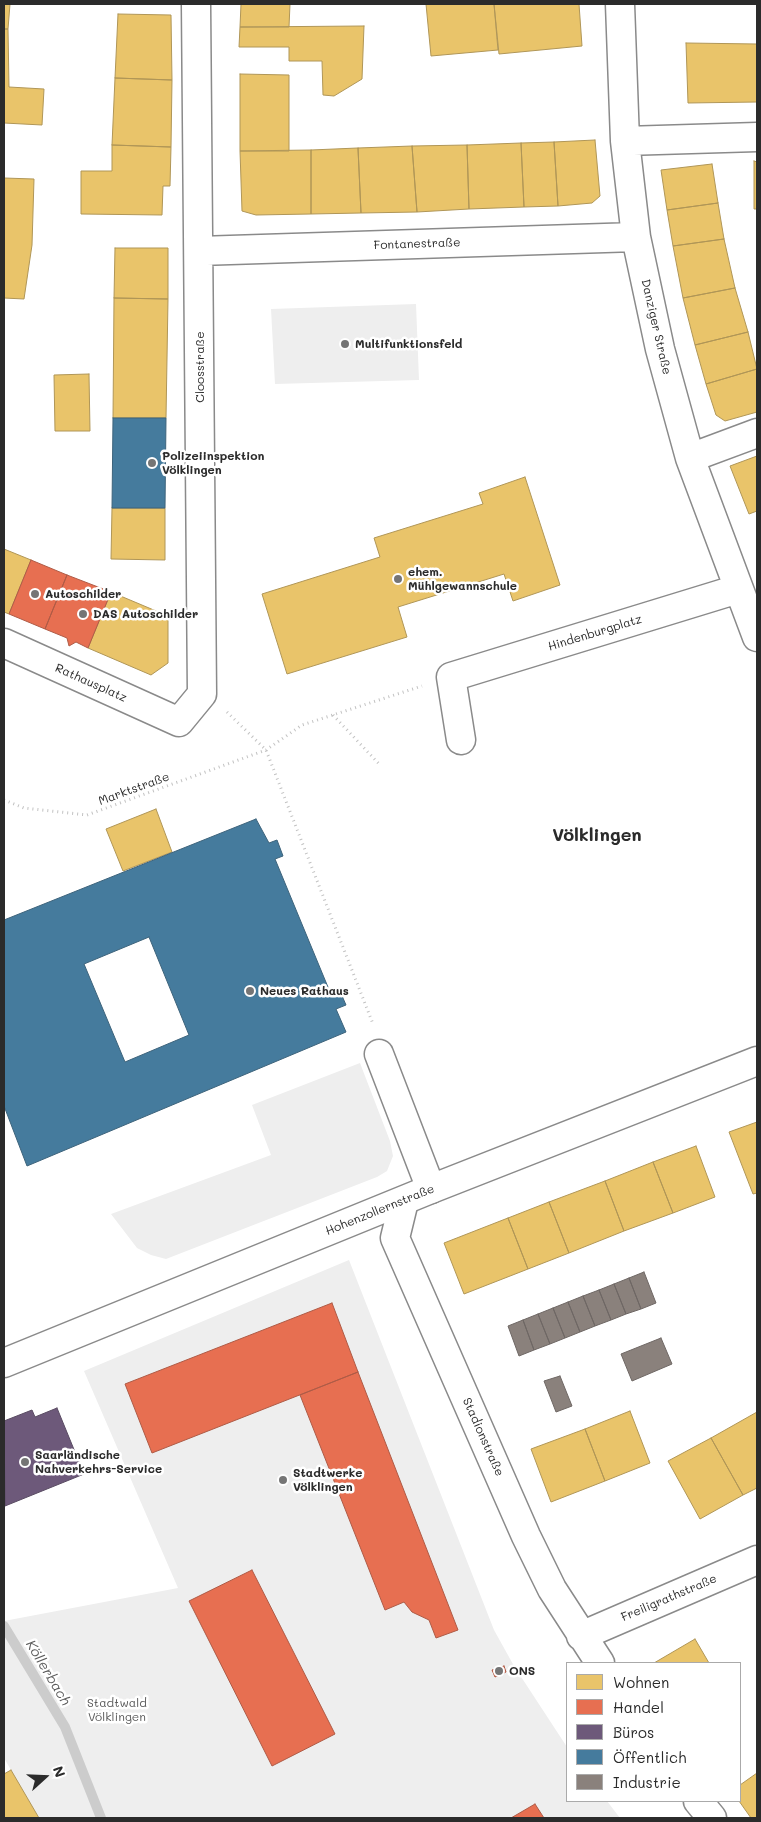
<!DOCTYPE html>
<html>
<head>
<meta charset="utf-8">
<style>
	body { margin:0 }
	#map { position:relative; width:761px; height:1822px; overflow:hidden; background:#fff; font-family:Mali,sans-serif }
	canvas { display:block }
	.frame { position:absolute; inset:0; border:5px solid #2b2b2b; pointer-events:none }
	.legend { position:absolute; left:566px; top:1662px; width:175px; height:140px; box-sizing:border-box; background:#fff; border:1px solid #aaa; margin:0; padding:6px 9px; list-style:none; font-size:15px; color:#2b2b2b }
	.legend li { display:flex; align-items:center; gap:10px; height:25px }
	.legend b { width:25px; border:1px solid #aaa }
	.north { position:absolute; left:20px; top:1752px; width:50px; height:50px; -webkit-text-stroke:4px #fff; paint-order:stroke; rotate:70deg; font-size:14px; font-weight:700; line-height:20px; text-align:center; color:#2b2b2b }
	.north::after { content:''; display:block; margin:auto; width:18px; height:22px; background:#2b2b2b; clip-path:polygon(50% 0,100% 100%,50% 72%,0 100%) }
</style>
</head>
<body>
<div id="map">
<canvas width="761" height="1822"></canvas>
<div class="frame"></div>
<ul class="legend">
<li><b style="height:14px;background:#e9c46a"></b>Wohnen</li>
<li><b style="height:14px;background:#e76f51"></b>Handel</li>
<li><b style="height:14px;background:#6d597a"></b>Büros</li>
<li><b style="height:14px;background:#457b9d"></b>Öffentlich</li>
<li><b style="height:14px;background:#8a817c"></b>Industrie</li>
</ul>
<div class="north">N</div>
</div>
<script>
const g = document.querySelector('canvas').getContext('2d');
g.lineJoin = 'round';
function fillPath(path, color) { g.fillStyle = color; g.fill(path, 'evenodd'); }
const toPath = rows => new Path2D(rows.map(r => 'M' + r).join(''));
function stroke(path, color, width, dash) { g.strokeStyle = color; g.lineWidth = width; g.lineCap = dash ? 'butt' : 'round'; g.setLineDash(dash || []); g.stroke(path); }
function drawText(font, color, halo, rows, align = 'center') {
  g.font = font + ' Mali,sans-serif'; g.lineWidth = 5; g.setLineDash([]); g.textBaseline = 'middle'; g.strokeStyle = halo; g.fillStyle = color; for (const [text, x, y, turn = 0] of rows) {
    g.save(); g.translate(x, y); g.rotate((+turn || 0) * Math.PI / 180); g.textAlign = isNaN(turn) ? turn : align; if (halo) g.strokeText(text, 0, 0); g.fillText(text, 0, 0); g.restore();
  }
}
const built = toPath([
	[416,304,419,380,275,384,271,309],
	[360,1063,390,1141,393,1156,387,1171,377,1177,166,1259,151,1255,137,1248,111,1214,271,1155,252,1105],
	[349,1260,494,1630,514,1666,567,1747,567,1801,607,1801,620,1818,39,1818,4,1758,4,1621,178,1588,84,1371]
]);
const homes = toPath([
	[4,4,10,4,8,29,4,29,4,4],
	[241,4,290,4,289,27,240,27,241,4],
	[426,4,494,4,498,50,431,56,426,4],
	[494,4,579,4,582,46,499,54,494,4],
	[118,14,171,15,172,80,115,78,118,14],
	[364,26,362,79,334,96,323,95,322,61,289,61,289,47,239,47,240,27,364,26],
	[4,29,8,29,9,87,44,89,42,125,4,123,4,29],
	[686,43,757,44,757,102,688,103,686,43],
	[240,74,289,75,289,151,240,151,240,74],
	[115,78,172,80,171,147,112,145,115,78],
	[595,140,600,196,592,203,558,206,554,142,595,140],
	[554,142,558,206,524,207,521,143,554,142],
	[521,143,524,207,469,209,467,145,521,143],
	[112,145,171,147,170,186,163,186,162,215,81,214,81,171,112,171,112,145],
	[467,145,469,209,417,212,412,146,467,145],
	[412,146,417,212,361,213,358,148,412,146],
	[358,148,361,213,311,214,311,150,358,148],
	[311,150,311,214,256,215,242,211,240,151,311,150],
	[754,161,757,162,757,209,754,209,754,161],
	[712,164,718,203,667,210,661,170,712,164],
	[4,178,34,179,32,245,24,299,4,298,4,178],
	[718,203,724,239,673,246,667,210,718,203],
	[724,239,735,288,683,298,673,246,724,239],
	[115,248,168,248,168,299,114,298,115,248],
	[735,288,748,332,695,345,683,298,735,288],
	[114,298,168,299,166,418,113,418,114,298],
	[748,332,757,369,706,384,695,345,748,332],
	[757,369,757,412,725,421,716,415,706,384,757,369],
	[89,374,90,431,55,431,54,375,89,374],
	[757,456,757,511,749,514,730,466,757,456],
	[525,477,560,585,513,601,504,574,398,607,407,637,287,674,262,594,380,557,374,538,483,504,479,493,525,477],
	[112,508,165,508,165,560,111,559,112,508],
	[4,549,31,560,9,614,4,612,4,549],
	[111,592,168,616,168,663,151,675,88,648,111,592],
	[156,809,172,852,123,871,106,829,156,809],
	[757,1122,757,1193,753,1194,729,1132,757,1122],
	[696,1146,715,1197,673,1213,653,1162,696,1146],
	[653,1162,673,1213,624,1231,605,1181,653,1162],
	[605,1181,624,1231,569,1253,549,1202,605,1181],
	[549,1202,569,1253,528,1269,508,1218,549,1202],
	[508,1218,528,1269,464,1294,444,1243,508,1218],
	[630,1411,650,1463,605,1481,585,1429,630,1411],
	[757,1412,757,1488,743,1495,711,1438,757,1412],
	[585,1429,605,1481,551,1502,531,1449,585,1429],
	[711,1438,743,1495,700,1519,668,1461,711,1438],
	[695,1639,709,1663,654,1663,695,1639],
	[11,1770,39,1818,4,1818,4,1774,11,1770],
	[757,1773,757,1818,751,1818,739,1801,740,1785,757,1773]
]);
const shops = toPath([
	[31,560,67,575,45,629,9,614,31,560],
	[67,575,111,592,88,648,76,642,69,646,67,638,45,629,67,575],
	[332,1303,358,1372,152,1453,125,1384,332,1303],
	[358,1372,458,1630,436,1638,429,1620,412,1612,404,1602,385,1610,300,1395,358,1372],
	[252,1570,335,1734,272,1766,189,1601,252,1570],
	[504,1666,506,1672,495,1677,492,1670,504,1666],
	[535,1804,544,1818,511,1818,535,1804]
]);
const offices = toPath([
	[57,1408,84,1474,5,1506,4,1421,32,1410,35,1417,57,1408]
]);
const public = toPath([
	[113,418,166,418,165,508,112,508,113,418],
	[256,819,269,843,277,840,283,856,275,859,330,992,339,989,346,1005,336,1009,346,1032,27,1166,4,1106,4,920,256,819],
	[149,937,189,1035,125,1062,84,964,149,937]
]);
const industry = toPath([
	[644,1272,656,1303,641,1309,629,1278,644,1272],
	[629,1278,641,1309,626,1314,614,1284,629,1278],
	[614,1284,626,1314,611,1320,599,1290,614,1284],
	[599,1290,611,1320,595,1326,583,1296,599,1290],
	[583,1296,595,1326,580,1332,568,1302,583,1296],
	[568,1302,580,1332,565,1338,553,1308,568,1302],
	[553,1308,565,1338,550,1344,538,1314,553,1308],
	[538,1314,550,1344,534,1350,523,1320,538,1314],
	[523,1320,534,1350,519,1356,508,1326,523,1320],
	[661,1338,672,1364,632,1381,621,1354,661,1338],
	[560,1376,572,1406,556,1412,544,1381,560,1376]
]);
const stream = toPath([
	[4,1626,65,1727,101,1818]
]);
const path = toPath([
	[227,712,266,750,373,1024],
	[333,715,381,766],
	[4,800,24,808,87,815,266,750,302,725,422,686]
]);
const minor = toPath([
	[620,4,625,141,636,237,660,349,690,458,757,637],
	[625,141,757,137],
	[199,251,636,237],
	[690,458,757,433],
	[4,643,179,722,202,694,196,4],
	[461,740,451,677,738,589],
	[379,1054,431,1189],
	[404,1201,395,1238,526,1536,552,1589,600,1663],
	[581,1636,757,1560],
	[698,1801,712,1818]
]);
const major = toPath([
	[4,1363,431,1189,757,1061]
]);
const markers = [
	[345,344,5,"#757575"],
	[152,463,5,"#757575"],
	[398,579,5,"#757575"],
	[35,594,5,"#757575"],
	[83,614,5,"#757575"],
	[250,991,5,"#757575"],
	[25,1462,5,"#757575"],
	[283,1480,5,"#757575"],
	[499,1671,5,"#757575"]
];
const streetNames = [
	["Fontanestraße",417,244,-2],
	["Danziger Straße",656,327,77],
	["Cloosstraße",200,367,-90],
	["Hindenburgplatz",595,633,-17],
	["Rathausplatz",91,683,24],
	["Marktstraße",134,789,-20],
	["Hohenzollernstraße",380,1210,-22],
	["Stadionstraße",483,1437,66],
	["Freiligrathstraße",669,1598,-23]
];
const poiNames = [
	["Multifunktionsfeld",355,344],
	["Polizeiinspektion",162,456],
	["Völklingen",162,470],
	["ehem.",408,572],
	["Mühlgewannschule",408,586],
	["Autoschilder",45,594],
	["DAS Autoschilder",93,614],
	["Neues Rathaus",260,991],
	["Saarländische",35,1455],
	["Nahverkehrs-Service",35,1469],
	["Stadtwerke",293,1473],
	["Völklingen",293,1487],
	["ONS",509,1671]
];
const parkNames = [
	["Stadtwald",117,1703],
	["Völklingen",117,1717]
];
const waterNames = [
	["Köllerbach",48,1673,59]
];
const districtNames = [
	["Völklingen",597,835]
];
fillPath(built, '#eee');
fillPath(homes, '#e9c46a');
stroke(homes, '#b09657', 1);
fillPath(shops, '#e76f51');
stroke(shops, '#af5b46', 1);
fillPath(offices, '#6d597a');
stroke(offices, '#594b62', 1);
fillPath(public, '#457b9d');
stroke(public, '#3d637b', 1);
fillPath(industry, '#8a817c');
stroke(industry, '#6e6764', 1);
stroke(stream, '#ccc', 10);
stroke(minor, '#8a8a8a', 31);
stroke(major, '#8a8a8a', 31);
stroke(path, '#c2c2c2', 3, [1, 4]);
stroke(minor, '#fff', 28);
stroke(major, '#fff', 28);
for (const [x, y, r, color] of markers) { const dot = new Path2D(); dot.arc(x, y, r, 0, 2 * Math.PI); g.fillStyle = color; g.fill(dot); stroke(dot, '#fff', 2); }
drawText('12px', '#2b2b2b', '#fff', streetNames);
drawText('bold 12px', '#2b2b2b', '#fff', poiNames, 'left');
drawText('12px', '#585858', '#fff', parkNames);
drawText('italic 14px', '#5c5c5c', '#fff', waterNames);
drawText('bold 18px', '#2b2b2b', '#fff', districtNames);
</script>
</body>
</html>
